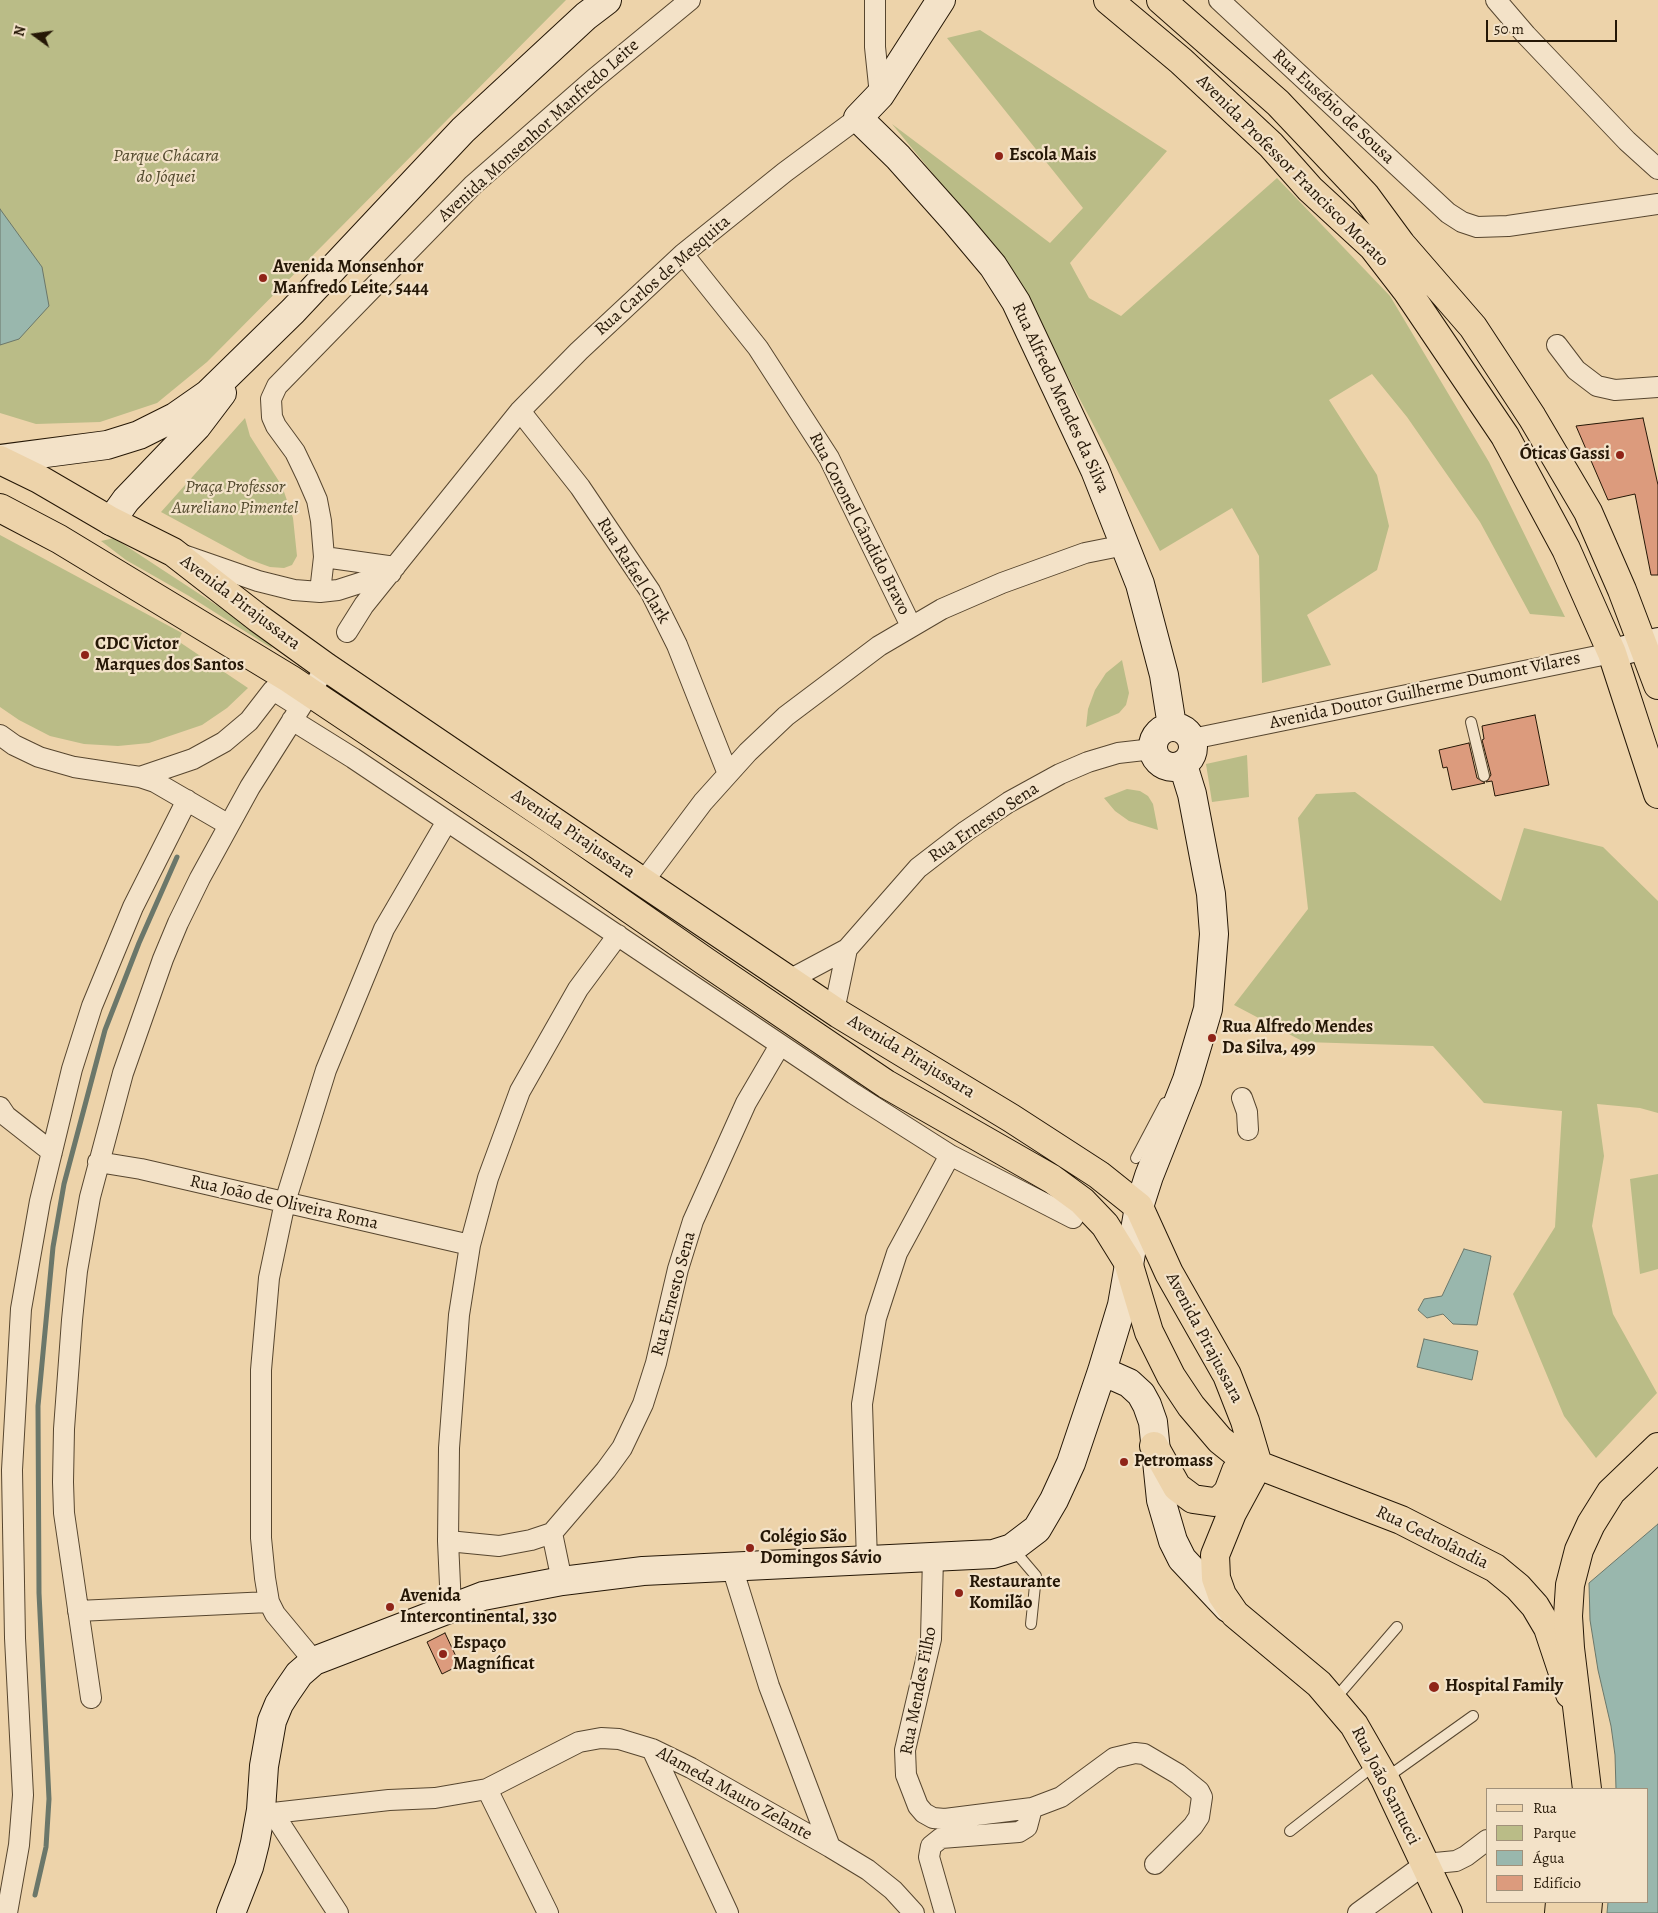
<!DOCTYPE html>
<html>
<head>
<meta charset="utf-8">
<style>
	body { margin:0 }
	#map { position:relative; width:1658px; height:1913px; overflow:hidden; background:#edd3aa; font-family:Alegreya,serif }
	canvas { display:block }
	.legend { position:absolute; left:1486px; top:1788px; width:162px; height:115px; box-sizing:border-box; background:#f3e2c8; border:1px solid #a1917a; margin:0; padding:6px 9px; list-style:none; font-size:15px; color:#251706 }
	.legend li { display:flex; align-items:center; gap:10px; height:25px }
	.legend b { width:25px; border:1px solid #a1917a }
	.north { position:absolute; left:10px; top:10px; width:50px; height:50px; -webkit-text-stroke:4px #f3e2c8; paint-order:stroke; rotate:284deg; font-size:14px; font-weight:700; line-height:20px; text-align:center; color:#251706 }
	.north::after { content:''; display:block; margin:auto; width:18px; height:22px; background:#251706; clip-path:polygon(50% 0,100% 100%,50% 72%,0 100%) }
	.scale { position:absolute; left:1486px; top:20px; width:131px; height:22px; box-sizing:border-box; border:2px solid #251706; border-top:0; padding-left:6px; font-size:15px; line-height:18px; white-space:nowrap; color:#251706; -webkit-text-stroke:4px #f3e2c8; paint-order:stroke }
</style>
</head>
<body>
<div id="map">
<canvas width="1658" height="1913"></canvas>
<ul class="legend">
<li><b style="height:6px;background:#edd3aa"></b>Rua</li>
<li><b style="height:14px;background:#babc87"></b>Parque</li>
<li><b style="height:14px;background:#99b7ad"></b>Água</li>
<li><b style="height:14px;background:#dc9b7d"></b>Edifício</li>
</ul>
<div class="north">N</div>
<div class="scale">50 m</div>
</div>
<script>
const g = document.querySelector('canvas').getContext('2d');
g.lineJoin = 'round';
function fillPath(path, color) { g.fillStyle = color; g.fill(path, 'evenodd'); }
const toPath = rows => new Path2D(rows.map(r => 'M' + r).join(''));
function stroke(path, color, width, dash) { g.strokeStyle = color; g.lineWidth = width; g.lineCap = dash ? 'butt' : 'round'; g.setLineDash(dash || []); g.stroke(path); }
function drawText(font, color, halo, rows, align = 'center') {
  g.font = font + ' Alegreya,serif'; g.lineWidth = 4.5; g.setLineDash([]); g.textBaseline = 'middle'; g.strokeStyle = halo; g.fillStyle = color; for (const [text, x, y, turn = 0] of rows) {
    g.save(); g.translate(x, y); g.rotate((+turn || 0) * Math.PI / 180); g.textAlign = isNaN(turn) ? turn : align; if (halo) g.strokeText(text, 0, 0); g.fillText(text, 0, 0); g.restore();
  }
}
const green = toPath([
	[0,0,566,0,207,362,157,403,100,422,36,424,0,413],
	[980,30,1167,151,1070,263,1089,298,1121,316,1277,178,1390,296,1489,462,1565,617,1530,614,1480,522,1407,417,1372,374,1329,400,1377,475,1389,526,1377,570,1307,615,1331,665,1262,683,1259,556,1232,508,1160,551,1010,267,892,124,1050,243,1083,208,947,38],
	[245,418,250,436,282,486,293,518,297,556,292,565,284,568,270,567,248,559,161,512],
	[0,535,182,633,178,641,248,688,227,708,202,725,149,743,118,746,84,744,50,736,19,720,0,707],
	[114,538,262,635,273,649,189,596,126,560,101,541],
	[1122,660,1129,693,1126,705,1119,713,1086,727,1088,709,1095,690,1106,673],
	[1247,755,1249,797,1212,802,1206,764],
	[1127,789,1140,791,1148,796,1153,804,1158,830,1129,821,1115,811,1104,798],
	[1355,792,1501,901,1524,828,1603,847,1658,901,1658,1113,1640,1108,1597,1104,1604,1156,1592,1226,1613,1314,1657,1393,1596,1458,1564,1416,1513,1294,1555,1227,1562,1111,1484,1103,1433,1046,1304,1042,1234,1005,1308,909,1298,818,1316,794],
	[1658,1174,1658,1269,1640,1274,1630,1179]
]);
const water = toPath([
	[0,209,42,267,49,306,19,339,0,345,0,209],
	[1464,1249,1491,1256,1477,1325,1453,1324,1443,1314,1427,1318,1418,1310,1424,1299,1442,1296,1464,1249],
	[1424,1339,1478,1351,1472,1380,1417,1367,1424,1339],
	[1658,1524,1658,1913,1607,1913,1608,1902,1647,1902,1647,1789,1616,1789,1615,1755,1611,1726,1598,1670,1590,1620,1589,1583,1658,1524]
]);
const stream = toPath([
	[35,1895,46,1847,49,1799,39,1593,38,1406,53,1247,64,1184,105,1030,139,943,177,857]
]);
const building = toPath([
	[1643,418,1658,485,1658,575,1651,575,1635,494,1608,500,1576,426,1643,418],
	[1535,715,1549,785,1495,796,1492,781,1486,782,1491,775,1482,740,1484,739,1482,726,1535,715],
	[1469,743,1477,778,1485,783,1452,790,1447,767,1443,768,1439,750,1469,743],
	[445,1633,460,1665,442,1674,427,1642,445,1633]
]);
const lane = toPath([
	[1471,722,1484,776],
	[1136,1158,1165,1103],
	[1013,1549,1036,1576,1031,1624],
	[1334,1700,1397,1627],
	[1386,1778,1473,1716],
	[1290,1831,1376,1764]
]);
const street = toPath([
	[875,0,875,47,880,95],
	[1219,0,1448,213,1462,222,1477,227,1508,226,1658,204],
	[1496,0,1526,35,1627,141,1658,169],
	[683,254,758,348,829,458,911,626],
	[1557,345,1576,370,1597,386,1615,390,1658,387],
	[520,411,580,487,650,591,677,645,728,774],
	[186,556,258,581,294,590,320,592,338,590,391,573],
	[324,557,395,567],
	[320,592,324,557,321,521,317,500,307,477,295,452,276,426,272,417,271,399,277,386,473,185,594,79,690,0],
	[347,632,364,605,520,411,579,351,683,254,785,172,858,118],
	[292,720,353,758,854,1094,950,1155,1073,1218],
	[0,735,14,745,39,757,74,767,140,777,155,782,229,825],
	[1192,739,1612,653],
	[140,777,193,759,224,742,249,721,273,690,300,707],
	[643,882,703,802,748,752,786,716,879,646,942,609,1002,583,1085,553,1125,545],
	[789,980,847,949,918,868,966,831,1009,802,1060,774,1088,762,1118,753,1153,749],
	[834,1011,847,949],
	[1242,1098,1247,1112,1248,1130],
	[0,1107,6,1116,52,1152],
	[98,1162,141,1169,470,1245],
	[448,1541,499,1546,531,1540,552,1533],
	[933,1557,931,1639,905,1750,906,1775,918,1806,924,1813,933,1818,945,1819,1032,1808,1061,1797,1114,1758,1135,1753,1144,1754,1178,1774,1199,1791,1202,1797,1199,1817,1193,1826,1155,1864],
	[867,1561,862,1404,876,1318,897,1253,950,1155],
	[732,1567,769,1686,830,1847],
	[562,1581,552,1533,606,1470,622,1448,643,1404,656,1363,678,1269,693,1221,746,1103,780,1045],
	[451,1607,448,1541,449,1448,459,1315,470,1245,488,1178,520,1091,578,989,618,935],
	[78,1611,269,1602],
	[314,1661,275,1614,269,1602,265,1578,261,1538,261,1370,269,1278,285,1202,326,1070,384,929,447,821],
	[91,1698,64,1513,63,1482,64,1429,72,1320,77,1271,90,1197,123,1073,163,959,178,923,200,878,250,787,326,667],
	[652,1749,728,1913],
	[487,1789,548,1913],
	[263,1811,273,1813,338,1913],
	[273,1813,389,1800,435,1798,487,1789,579,1742,601,1738,619,1739,652,1749,691,1768,830,1847,868,1870,893,1890,914,1913],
	[7,1913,19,1845,23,1795,15,1638,12,1470,21,1309,31,1252,40,1201,72,1069,92,1006,133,907,187,800],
	[945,1913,929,1857,931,1846,941,1838,1019,1832,1027,1827,1032,1808],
	[1358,1913,1425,1864,1456,1861,1466,1856,1487,1840]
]);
const secondary = toPath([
	[941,0,880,95,858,118,898,157,956,222,993,266,1016,302,1095,470,1140,584,1164,675,1172,726],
	[0,459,107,445,139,435,175,417,208,394,293,311,463,130,586,16,607,0],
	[111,521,126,500,197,426,222,393],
	[1612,653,1658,642],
	'1153 747a20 20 0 1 1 40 0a20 20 0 1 1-40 0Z',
	[1102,1371,1129,1383,1141,1394,1147,1405,1153,1422,1161,1500,1173,1541,1182,1559,1228,1608],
	[231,1913,249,1867,255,1843,261,1810,264,1766,272,1721,279,1704,288,1690,299,1674,314,1661,483,1596,562,1581,643,1571,993,1554,1012,1548,1037,1529,1054,1500,1071,1463,1102,1371,1122,1305,1139,1207,1149,1176,1187,1080,1208,1009,1214,934,1211,894,1192,794,1183,765]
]);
const primary = toPath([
	[0,460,39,479,111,521,173,552,258,618,326,667,643,882,839,1014,1011,1118,1099,1175,1139,1207,1169,1273,1227,1375,1245,1421,1258,1465],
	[0,508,59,539,290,679,538,845,706,962,886,1084,1052,1179,1082,1201,1105,1225,1128,1262,1149,1332,1171,1376,1191,1406,1220,1440,1240,1456,1258,1465,1401,1520,1495,1568,1518,1587,1535,1606,1548,1628,1570,1694],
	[1154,1446,1177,1487,1193,1499,1214,1502,1221,1499,1228,1492,1236,1471],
	[1258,1465,1232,1513,1215,1555,1216,1578,1222,1595,1235,1614,1319,1684,1354,1725,1385,1779,1448,1913]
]);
const highway = toPath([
	[1108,0,1181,61,1271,145,1310,189,1373,247,1407,291,1505,436,1566,549,1612,653,1658,794],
	[1161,0,1278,103,1365,195,1401,244,1473,327,1532,417,1588,512,1622,590,1658,685],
	[1587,1789,1570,1648,1568,1616,1570,1585,1579,1550,1591,1524,1611,1492,1658,1447],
	[1559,1913,1560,1902],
	[1587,1913,1588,1902]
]);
const markers = [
	[999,156,5,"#8f2418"],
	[263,278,5,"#8f2418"],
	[1620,455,5,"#8f2418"],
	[85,655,5,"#8f2418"],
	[1212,1038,5,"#8f2418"],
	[1124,1462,5,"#8f2418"],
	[750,1548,5,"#8f2418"],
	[959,1593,5,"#8f2418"],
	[390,1607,5,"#8f2418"],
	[443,1654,5,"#8f2418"],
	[1434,1687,6,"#8f2418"]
];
const streetNames = [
	["Rua Eusébio de Sousa",1333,107,43],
	["Avenida Monsenhor Manfredo Leite",539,131,-42],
	["Avenida Professor Francisco Morato",1292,171,45],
	["Rua Carlos de Mesquita",663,276,-41],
	["Rua Alfredo Mendes da Silva",1060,398,65],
	["Rua Coronel Cândido Bravo",859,524,63],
	["Rua Rafael Clark",633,571,58],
	["Avenida Pirajussara",240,603,37],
	["Avenida Doutor Guilherme Dumont Vilares",1425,691,-12],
	["Rua Ernesto Sena",984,823,-34],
	["Avenida Pirajussara",573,834,34],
	["Avenida Pirajussara",911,1057,31],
	["Rua João de Oliveira Roma",284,1203,13],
	["Rua Ernesto Sena",674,1294,-75],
	["Avenida Pirajussara",1204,1338,62],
	["Rua Cedrolândia",1432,1538,26],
	["Rua Mendes Filho",919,1691,-79],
	["Rua João Santucci",1385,1786,63],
	["Alameda Mauro Zelante",734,1794,29]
];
const poiNames = [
	["Escola Mais",1009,156],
	["Avenida Monsenhor",273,268],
	["Manfredo Leite, 5444",273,289],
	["Óticas Gassi",1610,455,"right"],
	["CDC Victor",95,645],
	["Marques dos Santos",95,666],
	["Rua Alfredo Mendes",1222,1028],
	["Da Silva, 499",1222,1049],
	["Petromass",1134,1462],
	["Colégio São",760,1538],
	["Domingos Sávio",760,1559],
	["Restaurante",969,1583],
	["Komilão",969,1604],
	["Avenida",400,1597],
	["Intercontinental, 330",400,1618],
	["Espaço",453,1644],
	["Magníficat",453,1665],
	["Hospital Family",1445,1687]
];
const parkNames = [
	["Parque Chácara",166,157],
	["do Jóquei",166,178],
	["Praça Professor",235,488],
	["Aureliano Pimentel",235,509]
];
fillPath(green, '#babc87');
fillPath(water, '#99b7ad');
stroke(water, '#6b776a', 1);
stroke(stream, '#6b776a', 5);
fillPath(building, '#dc9b7d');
stroke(building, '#251706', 1);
stroke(lane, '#57462f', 12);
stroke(street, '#57462f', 22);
stroke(secondary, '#251706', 30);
stroke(primary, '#251706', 30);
stroke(highway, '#251706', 30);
stroke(lane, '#f3e2c8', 10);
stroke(street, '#f3e2c8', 20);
stroke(secondary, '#f3e2c8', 28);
stroke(primary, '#edd3aa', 28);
stroke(highway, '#edd3aa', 28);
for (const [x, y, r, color] of markers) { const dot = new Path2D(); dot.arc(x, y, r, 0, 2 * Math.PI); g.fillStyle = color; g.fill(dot); stroke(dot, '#f3e2c8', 2); }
drawText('18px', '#251706', '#f3e2c8', streetNames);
drawText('bold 18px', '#251706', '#f3e2c8', poiNames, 'left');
drawText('italic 18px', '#52492d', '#f3e2c8', parkNames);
</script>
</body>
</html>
